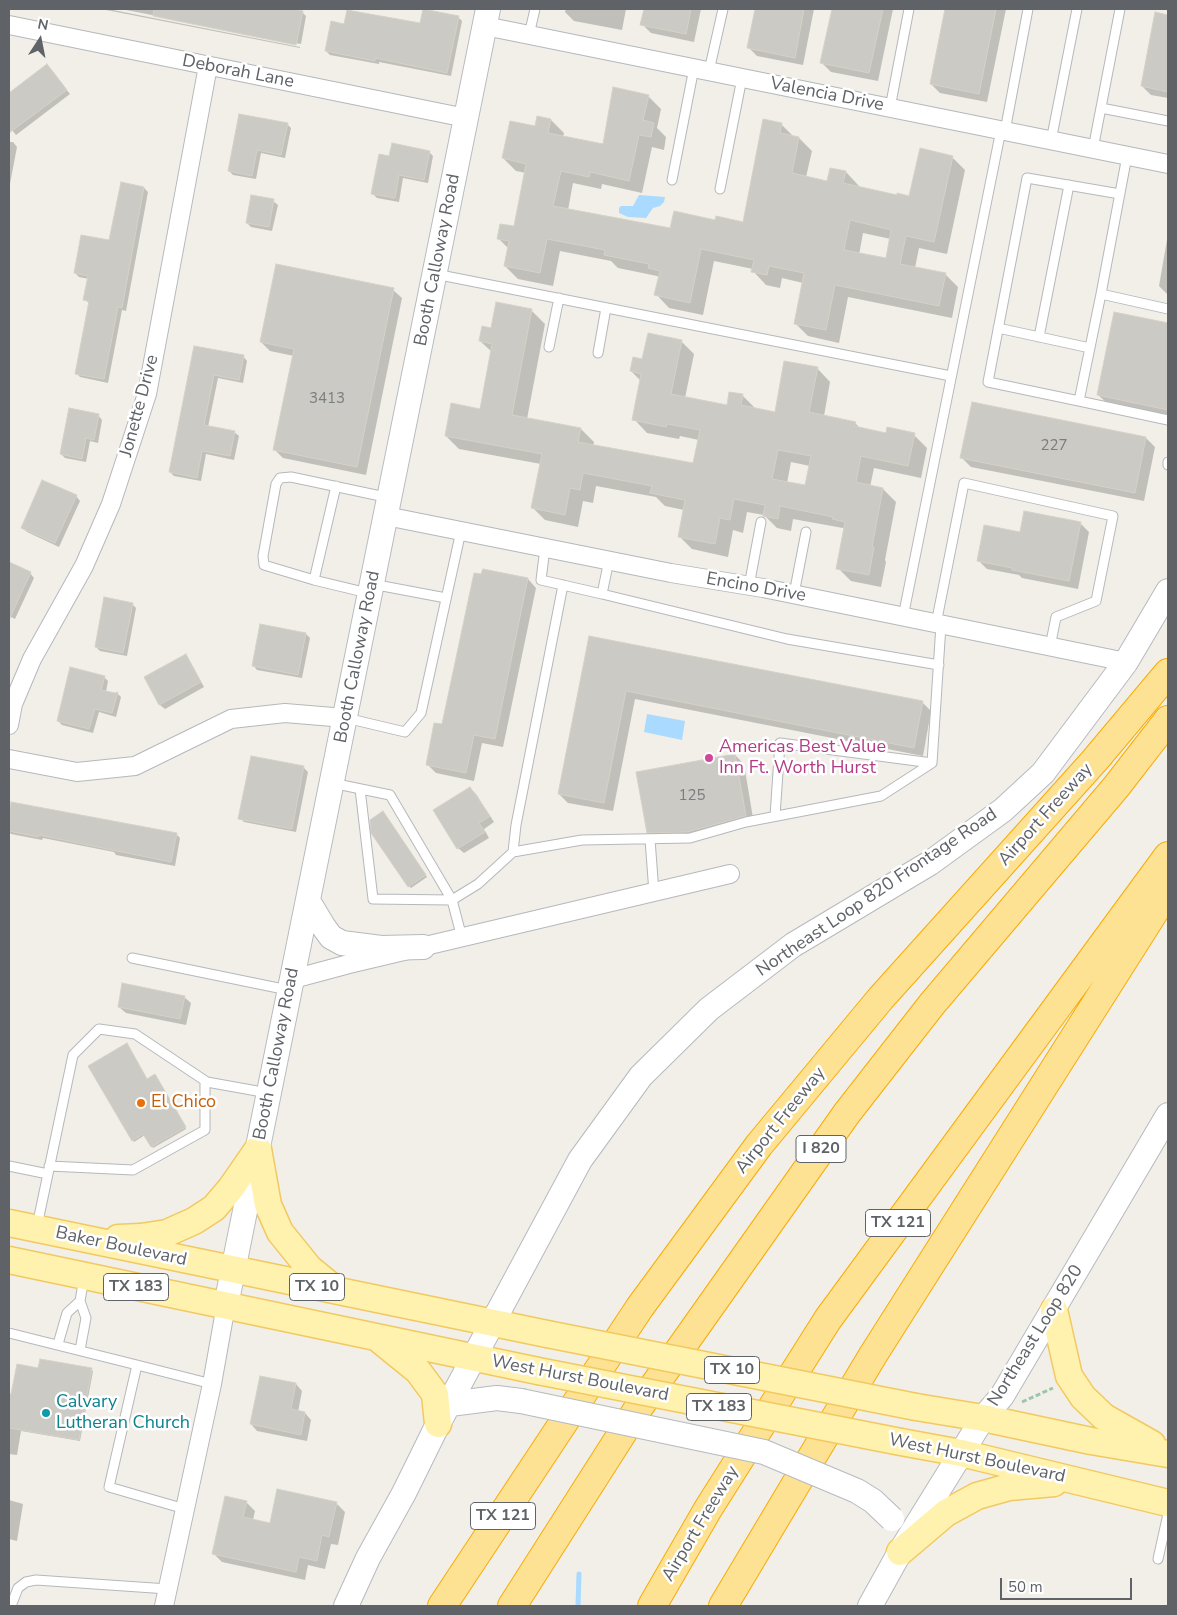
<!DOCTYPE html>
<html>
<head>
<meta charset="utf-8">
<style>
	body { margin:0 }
	#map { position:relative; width:1177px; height:1615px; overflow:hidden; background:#f1efe8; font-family:"Nunito Sans",sans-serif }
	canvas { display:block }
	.frame { position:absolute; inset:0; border:10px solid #5f6368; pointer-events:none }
	.north { position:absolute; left:15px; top:15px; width:50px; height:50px; -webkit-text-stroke:4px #fff; paint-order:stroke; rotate:11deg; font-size:14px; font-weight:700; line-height:20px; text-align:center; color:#5f6368 }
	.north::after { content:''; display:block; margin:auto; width:18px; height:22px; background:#5f6368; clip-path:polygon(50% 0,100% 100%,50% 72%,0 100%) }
	.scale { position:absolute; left:1000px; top:1578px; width:132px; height:22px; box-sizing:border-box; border:2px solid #5f6368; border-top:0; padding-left:6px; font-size:15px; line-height:18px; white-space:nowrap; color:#5f6368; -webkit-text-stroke:4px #fff; paint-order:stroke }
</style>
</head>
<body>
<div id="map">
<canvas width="1177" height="1615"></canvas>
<div class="frame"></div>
<div class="north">N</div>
<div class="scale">50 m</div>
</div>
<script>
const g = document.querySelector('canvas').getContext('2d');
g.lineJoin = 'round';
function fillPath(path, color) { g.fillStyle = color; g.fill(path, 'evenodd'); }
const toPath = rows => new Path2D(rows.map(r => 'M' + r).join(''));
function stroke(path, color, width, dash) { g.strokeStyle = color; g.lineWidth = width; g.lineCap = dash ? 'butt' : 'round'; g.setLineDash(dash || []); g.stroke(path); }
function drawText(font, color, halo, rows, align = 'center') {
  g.font = font + ' "Nunito Sans",sans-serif'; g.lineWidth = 5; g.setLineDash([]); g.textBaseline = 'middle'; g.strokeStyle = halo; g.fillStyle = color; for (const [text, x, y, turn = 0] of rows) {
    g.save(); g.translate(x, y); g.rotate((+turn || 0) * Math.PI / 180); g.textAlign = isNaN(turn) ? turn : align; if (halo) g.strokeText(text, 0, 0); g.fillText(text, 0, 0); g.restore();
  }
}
const water = toPath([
	[639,195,665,197,664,202,660,206,653,208,646,218,628,217,619,213,619,208,621,206,633,206],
	[647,714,685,721,682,740,644,732]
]);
const shadow = toPath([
	[101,9,108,9,300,47,300,48],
	[121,9,287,9,302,12,306,16,301,44],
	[566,9,626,9,622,30,574,21,565,12],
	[645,9,701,9,694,42,651,33,642,24],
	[757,9,814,9,803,65,757,56,749,48],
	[833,9,893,9,878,81,831,72,822,63],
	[947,9,1006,9,987,102,940,93,931,84],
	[1156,14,1168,16,1168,98,1151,95,1142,86],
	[458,17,462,21,451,76,379,62,379,64,330,55,326,51,421,24],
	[47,66,70,94,16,135,9,126,9,95],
	[648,96,661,109,657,128,666,137,664,150,652,147,642,193,602,184,601,189,573,183,568,210,671,230,716,221,744,223,781,124,794,137,799,138,812,151,806,177,828,182,846,172,859,186,858,188,898,197,910,197,952,157,965,170,947,254,919,248,915,268,945,274,958,287,952,318,848,297,839,343,808,336,795,323,803,283,782,278,780,288,766,285,753,271,753,269,714,261,703,315,669,308,656,294,659,278,657,276,618,268,611,261,560,251,553,286,518,279,505,266,509,249,499,239,515,228,526,173,516,171,503,158,536,127,551,120,564,133,563,137,604,145],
	[863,233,891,239,887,260,859,255],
	[287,124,291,128,285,158,261,153,256,179,233,175,229,171],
	[9,142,13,142,17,147,9,189],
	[429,152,433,156,428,183,403,178,399,202,377,198,372,193,390,158],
	[144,188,148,192,126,311,122,310,108,383,80,377,76,373,90,304,84,299,89,279,79,277,75,273,110,242],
	[273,201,278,205,272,231,251,227,247,223],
	[1168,234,1168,295,1159,286],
	[393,290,402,298,366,475,283,458,274,449,294,356,270,351,261,342],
	[532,311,545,324,527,419,581,429,594,442,593,446,694,464,699,440,680,436,679,439,647,433,634,419,641,381,631,371,643,361,681,341,694,354,685,398,728,406,730,393,743,396,756,409,776,413,817,368,830,382,824,416,855,423,861,429,887,434,914,435,927,448,921,478,874,468,870,487,883,489,896,502,885,560,886,562,881,587,851,581,838,568,845,530,843,528,793,519,791,531,777,528,764,515,747,512,743,533,733,530,728,557,692,549,679,536,684,510,665,506,656,497,596,486,593,503,583,501,578,527,545,520,532,507,541,464,459,449,446,436,481,410,492,352,480,341,492,329],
	[791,462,810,466,806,487,787,483],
	[1115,313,1168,324,1168,416,1107,403,1098,395],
	[195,347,243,356,247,361,243,383,218,378,208,427,234,432,239,436,234,460,206,454,201,481,174,476,170,472],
	[98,415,102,420,98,443,90,441,86,462,65,458,61,454],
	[1146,438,1155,447,1144,501,971,467,962,458],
	[76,496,80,501,59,547,27,532,22,528],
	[1080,523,1089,532,1078,589,1022,578,1019,575,987,569,978,560,1021,533],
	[9,564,30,573,34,578,15,619,9,616],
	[528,579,536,588,503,747,482,743,474,781,436,773,427,764],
	[132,604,136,608,127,656,100,651,96,647],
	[306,634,310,638,302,678,257,670,253,665],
	[590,637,922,702,931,711,923,756,635,699,613,811,568,803,559,794],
	[185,656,189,660,204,687,165,709,160,705,145,678],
	[104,677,108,681,106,692,115,694,117,693,121,697,116,717,99,712,93,733,62,725,58,721],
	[735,755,744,764,754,824,657,841,648,832],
	[252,757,304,768,308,772,296,832,244,822,240,818],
	[470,788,476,794,494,822,484,829,489,838,464,853,458,848],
	[12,804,176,834,180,838,175,866,116,855,114,852,43,838,42,840,11,834,9,832,9,821],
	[384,814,427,877,411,888,409,886],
	[184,997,191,1003,186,1025,126,1013,119,1007],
	[156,1078,186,1129,153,1148,145,1135,134,1142,133,1140,148,1080],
	[39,1370,91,1370,93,1371,80,1441,21,1431,17,1455,9,1454,9,1395,12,1396],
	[296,1384,302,1391,298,1412,305,1413,311,1420,307,1441,257,1431,251,1424],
	[9,1500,23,1504,17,1541,9,1539],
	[246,1502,255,1511,253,1520,271,1524,336,1503,345,1512,338,1545,331,1544,325,1569,308,1565,305,1580,222,1562,213,1553]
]);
const stream = toPath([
	[578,1606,579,1574]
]);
const building = toPath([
	[154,9,293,9,303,11,296,45,153,16,154,9],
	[423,9,459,16,447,73,375,58,375,61,325,51,331,21,344,24,347,10,420,23,423,9],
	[644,9,691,9,686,34,640,25,644,9],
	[755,9,804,9,795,58,747,48,755,9],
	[832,9,883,9,869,73,820,63,832,9],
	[945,9,996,9,979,94,930,84,945,9],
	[1155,12,1168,15,1168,92,1141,86,1155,12],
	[47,64,67,90,9,133,9,93,47,64],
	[613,87,649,95,643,120,654,123,651,137,639,135,629,181,590,172,589,177,561,171,553,206,670,228,674,211,715,220,716,216,743,222,763,119,782,123,780,133,799,137,792,173,827,181,830,168,846,171,843,183,897,195,897,193,909,196,920,148,953,156,934,242,906,236,900,264,946,273,939,306,835,285,826,330,794,324,804,273,769,266,767,275,751,272,754,260,701,249,690,303,654,295,660,271,648,268,649,264,604,255,605,250,547,239,540,273,504,266,509,241,497,239,500,224,514,226,526,164,502,158,510,121,535,126,537,116,551,119,548,133,603,144,613,87],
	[850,220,891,230,886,258,844,250,850,220],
	[239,114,288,123,281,155,257,150,252,176,228,171,239,114],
	[392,143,430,151,424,180,399,175,395,198,371,194,379,154,389,156,392,143],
	[121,182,144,187,122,308,118,307,104,379,75,374,89,301,83,300,88,276,74,273,81,235,109,240,121,182],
	[251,195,274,199,269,227,246,223,251,195],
	[276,264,394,288,357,467,273,450,294,349,260,342,276,264],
	[496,302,532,309,512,415,581,428,578,442,693,463,700,430,667,424,666,427,632,420,641,374,630,371,633,357,642,359,648,333,682,340,671,394,727,405,729,392,743,394,741,405,775,412,784,361,818,367,809,412,856,422,854,426,886,433,887,427,915,433,908,466,861,456,856,482,883,488,872,547,874,547,869,575,836,569,845,522,832,519,833,517,780,506,778,519,763,516,765,505,734,499,730,520,720,518,715,544,678,537,685,500,650,493,652,486,583,473,580,490,570,488,565,515,531,508,542,454,445,436,451,403,480,409,492,344,479,341,482,326,491,328,496,302],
	[778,450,811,456,805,485,772,479,778,450],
	[1114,312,1168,323,1168,410,1097,395,1114,312],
	[194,346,244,355,239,380,214,375,204,425,235,431,230,456,202,451,197,478,169,472,194,346],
	[972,402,1146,437,1135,493,960,458,972,402],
	[69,408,99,414,94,440,86,438,82,459,60,454,69,408],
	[42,480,77,495,55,543,21,528,42,480],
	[1024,511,1081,522,1069,581,1012,570,1012,568,977,561,984,525,1020,532,1024,511],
	[9,562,31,572,9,620,9,562],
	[483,569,528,578,495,739,474,735,466,773,426,765,434,723,442,724,474,573,481,574,483,569],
	[104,597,133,603,123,653,95,647,104,597],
	[260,624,306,633,298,675,252,666,260,624],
	[589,636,923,701,914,748,626,691,604,803,558,794,589,636],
	[186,654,201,682,159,705,144,677,186,654],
	[70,667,105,676,101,690,115,693,118,692,112,713,95,709,89,729,57,721,70,667],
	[735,754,746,816,687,832,647,833,636,772,735,754],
	[251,756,304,766,292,829,238,819,251,756],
	[470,787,490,816,479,823,485,832,457,849,433,810,470,787],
	[11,802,177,833,171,862,39,835,38,837,9,831,9,814,11,802],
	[383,811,426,875,408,887,371,833,370,820,383,811],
	[122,983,185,996,180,1019,118,1007,122,983],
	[127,1043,147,1079,155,1074,186,1127,151,1147,143,1134,132,1141,88,1066,127,1043],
	[40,1359,92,1368,79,1440,9,1428,9,1394,11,1394,17,1364,38,1368,40,1359],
	[260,1376,296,1383,291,1409,305,1412,301,1435,250,1424,260,1376],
	[277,1489,337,1502,329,1537,322,1535,317,1561,299,1557,296,1572,212,1554,225,1496,247,1501,243,1517,270,1523,277,1489]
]);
const path = toPath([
	[1022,1402,1053,1388]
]);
const lane = toPath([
	[529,35,535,9],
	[709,71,723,9],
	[890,108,909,9],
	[1101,108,1168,121],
	[1005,131,1028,9],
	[1051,141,1077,9],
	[1093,149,1120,9],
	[1127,156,1101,294,1079,401,1168,420],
	[672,180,694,68],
	[720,189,742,78],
	[435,274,951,376],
	[1101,294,1168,309],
	[998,328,1090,348],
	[1039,337,1069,185],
	[549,347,559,298],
	[598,353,606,308],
	[1079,401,988,382,1027,178,1120,194],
	[1168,462,1168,465],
	[545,548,541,580,602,594,609,560],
	[314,580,336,486],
	[372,584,446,598],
	[563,585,516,825,513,852,582,840,690,838,746,822,881,796,932,763,941,625],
	[749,586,761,522],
	[368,593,314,580,264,565,263,556,276,484,280,478,291,477,390,498],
	[602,594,787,639,939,665],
	[794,594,806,532],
	[903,617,1001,130],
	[936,624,964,483,1113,516,1096,601,1056,617,1050,647],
	[346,718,405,732,421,713,461,531],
	[332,783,390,795,452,900],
	[360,789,373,899,452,900],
	[775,816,780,743,932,763],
	[650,839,654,893],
	[462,938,452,900,478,884,513,852],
	[132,958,288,990],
	[9,1166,48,1174],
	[49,1166,133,1170,205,1130,205,1081],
	[37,1226,73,1055,99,1029,135,1034,207,1082,268,1093],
	[9,1333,137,1365],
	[58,1344,67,1313,80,1301],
	[80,1350,86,1318,80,1301,84,1278],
	[185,1509,109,1487,137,1365,212,1384],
	[1158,1559,1168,1514],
	[11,1606,18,1588,26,1582,36,1580,168,1589]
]);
const street = toPath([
	[9,25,466,118],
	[485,26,1168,164],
	[386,516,671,573,763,588,1126,662],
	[9,725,13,704,32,659,84,566,111,504,147,394,208,66],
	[9,759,77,772,135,766,231,719,285,713,345,718],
	[293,979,349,964,730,874],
	[164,1606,212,1384,226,1305]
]);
const secondary = toPath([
	[308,901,323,926,331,937,342,943,381,948,423,947],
	[226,1305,488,9],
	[450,1404,497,1398,521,1401],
	[346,1606,368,1558,404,1493,438,1424,580,1160,641,1076,709,1009,793,945,930,863,1003,810,1043,773,1126,662,1168,591],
	[870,1606,900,1552,983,1418,1002,1396,1168,1115]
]);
const primary = toPath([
	[258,1149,268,1205,280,1232,309,1268,336,1290],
	[9,1223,547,1334],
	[118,1238,141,1237,167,1233,194,1221,214,1208,231,1188,258,1149],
	[9,1260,538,1371],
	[1054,1310,1069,1376,1083,1397,1104,1417,1152,1444],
	[381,1341,418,1371,435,1394,438,1424],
	[916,1407,983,1418,1091,1441,1168,1454],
	[901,1442,961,1453,1168,1503],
	[900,1552,946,1513,977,1496,1009,1487,1054,1483]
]);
const highway = toPath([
	[442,1606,640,1307,759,1145,881,998,1095,760,1168,673],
	[512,1606,639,1407,847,1113,932,1004,1116,787,1168,720],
	[652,1606,708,1509,828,1319,1168,856],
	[723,1606,873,1355,1168,890]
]);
const secondaryBridge = toPath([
	[521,1401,764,1452,857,1491,873,1501,892,1519]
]);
const primaryBridge = toPath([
	[547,1334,916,1407],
	[538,1371,901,1442]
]);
const markers = [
	[709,758,5,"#d1479c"],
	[141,1103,5,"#e8710a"],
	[46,1413,5,"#0f9aa8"]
];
const numberNames = [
	["3413",327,399],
	["227",1054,446],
	["125",692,796]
];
const shields = [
	[821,1149,50],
	[898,1223,65],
	[136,1287,65],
	[317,1287,55],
	[732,1370,55],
	[719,1407,65],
	[503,1516,65]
];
const shieldNames = [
	["I 820",821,1149],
	["TX 121",898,1223],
	["TX 183",136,1287],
	["TX 10",317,1287],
	["TX 10",732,1370],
	["TX 183",719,1407],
	["TX 121",503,1516]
];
const streetNames = [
	["Deborah Lane",238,72,11],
	["Valencia Drive",827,95,11],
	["Booth Calloway Road",438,260,-79],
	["Jonette Drive",140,406,-75],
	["Encino Drive",756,588,10],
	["Booth Calloway Road",358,657,-79],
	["Airport Freeway",1046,815,-48],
	["Northeast Loop 820 Frontage Road",877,893,-34],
	["Booth Calloway Road",277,1054,-79],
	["Airport Freeway",781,1121,-51],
	["Baker Boulevard",121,1247,12],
	["Northeast Loop 820",1036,1336,-58],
	["West Hurst Boulevard",580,1379,11],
	["West Hurst Boulevard",977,1459,12],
	["Airport Freeway",701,1524,-59]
];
const hotelNames = [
	["Americas Best Value",719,748],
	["Inn Ft. Worth Hurst",719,769]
];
const foodNames = [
	["El Chico",151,1103]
];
const cultureNames = [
	["Calvary",56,1403],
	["Lutheran Church",56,1424]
];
fillPath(water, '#aadaff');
fillPath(shadow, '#0003');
stroke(stream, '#aadaff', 5);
fillPath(building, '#cccac5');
stroke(building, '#d6d1c6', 1);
stroke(lane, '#b5b8bc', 11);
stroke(street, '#b5b8bc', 20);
stroke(secondary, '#b6babf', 26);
stroke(primary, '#f2c960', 29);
stroke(highway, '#f9ab00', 30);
stroke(path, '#9cc7a9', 3, [5, 2.5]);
stroke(lane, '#fff', 9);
stroke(street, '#fff', 18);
stroke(secondary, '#fff', 24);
stroke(primary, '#fff2af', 26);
stroke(highway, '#fde293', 28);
stroke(secondaryBridge, '#b6babf', 26, []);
stroke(primaryBridge, '#f2c960', 29, []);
stroke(secondaryBridge, '#fff', 24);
stroke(primaryBridge, '#fff2af', 26);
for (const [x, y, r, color] of markers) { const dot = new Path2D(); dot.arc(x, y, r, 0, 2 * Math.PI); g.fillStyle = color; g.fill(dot); stroke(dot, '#fff', 2); }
drawText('15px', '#7a7d7f', null, numberNames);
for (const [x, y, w] of shields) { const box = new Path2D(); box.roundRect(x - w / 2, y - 13.5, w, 27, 4); g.fillStyle = '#fff'; g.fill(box); stroke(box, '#5f6368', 1); }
drawText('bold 16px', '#5f6368', null, shieldNames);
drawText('18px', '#5f6368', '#fff', streetNames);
drawText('18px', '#b23c85', '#fff', hotelNames, 'left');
drawText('18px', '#c56008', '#fff', foodNames, 'left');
drawText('18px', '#0d838f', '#fff', cultureNames, 'left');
</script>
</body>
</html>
